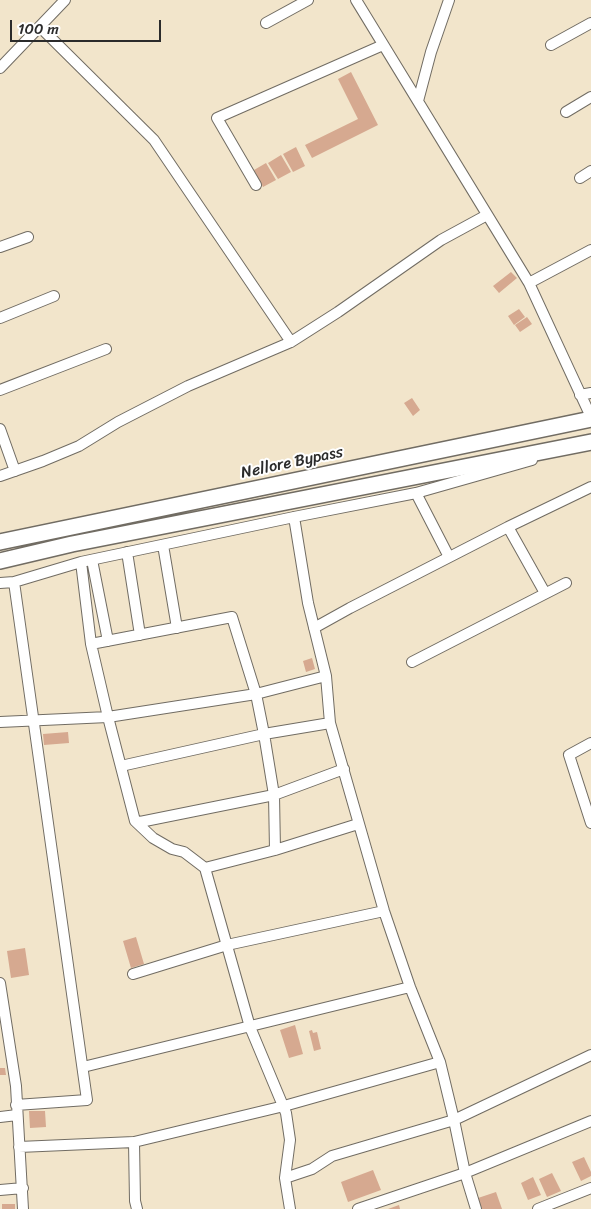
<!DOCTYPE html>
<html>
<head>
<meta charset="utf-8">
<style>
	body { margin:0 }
	#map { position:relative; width:591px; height:1209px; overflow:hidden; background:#f2e5cb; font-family:Sriracha,sans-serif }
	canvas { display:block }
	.scale { position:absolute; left:10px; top:20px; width:151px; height:22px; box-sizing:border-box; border:2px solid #2b2b2b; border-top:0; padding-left:6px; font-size:15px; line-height:18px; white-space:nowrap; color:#2b2b2b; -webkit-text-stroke:4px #fff; paint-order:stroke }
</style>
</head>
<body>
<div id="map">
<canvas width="591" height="1209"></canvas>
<div class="scale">100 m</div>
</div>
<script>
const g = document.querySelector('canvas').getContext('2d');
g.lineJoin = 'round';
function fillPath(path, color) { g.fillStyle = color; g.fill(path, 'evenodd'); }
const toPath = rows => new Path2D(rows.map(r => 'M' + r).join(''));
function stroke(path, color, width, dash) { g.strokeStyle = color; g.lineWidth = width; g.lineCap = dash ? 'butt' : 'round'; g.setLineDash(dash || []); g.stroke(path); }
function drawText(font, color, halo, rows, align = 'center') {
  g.font = font + ' Sriracha,sans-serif'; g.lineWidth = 4; g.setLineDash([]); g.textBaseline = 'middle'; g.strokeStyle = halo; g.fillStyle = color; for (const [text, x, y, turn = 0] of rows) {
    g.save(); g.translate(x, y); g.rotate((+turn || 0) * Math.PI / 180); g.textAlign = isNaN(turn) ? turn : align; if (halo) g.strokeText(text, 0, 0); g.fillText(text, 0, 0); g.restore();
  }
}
const building = toPath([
	[351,72,378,125,312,158,305,145,358,119,338,79],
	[296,147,305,166,293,172,283,154],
	[281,155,291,172,278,179,268,163],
	[266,163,276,180,263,187,254,170],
	[511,272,517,278,499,293,493,286],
	[519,309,525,317,514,325,508,316],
	[527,317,532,324,520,332,515,325],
	[412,398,420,410,413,416,404,403],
	[312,658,315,669,306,672,303,661],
	[68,732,69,743,44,745,43,734],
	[136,937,144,964,131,968,123,941],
	[25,948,29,975,11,978,7,951],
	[295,1025,303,1054,289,1058,280,1030],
	[312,1030,313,1033,317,1032,321,1049,314,1051,309,1031],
	[0,1068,5,1068,6,1075,0,1075],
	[29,1111,45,1111,46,1127,30,1128],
	[584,1157,591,1172,591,1176,581,1181,572,1162],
	[373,1170,381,1190,348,1202,341,1182],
	[552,1173,561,1191,547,1197,539,1179],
	[533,1177,541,1195,528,1200,521,1183],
	[496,1192,502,1209,482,1209,478,1198],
	[2,1204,15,1204,15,1209,2,1209],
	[399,1205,400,1209,388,1209]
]);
const minor = toPath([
	[356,0,529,283,591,417],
	[266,23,308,0],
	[40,27,154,140,291,342],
	[551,45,591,23],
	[0,68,65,0],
	[418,101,431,52,449,0],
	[566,112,591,97],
	[580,178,591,171],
	[256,185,217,118,383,45],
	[0,247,28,237],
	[529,283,591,250],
	[0,318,54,296],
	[0,390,106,349],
	[580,395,591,393],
	[0,429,15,471],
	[0,476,43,461,79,446,118,422,188,386,291,342,338,312,441,240,487,215],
	[416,493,449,557],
	[294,517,308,603,326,676,330,723,384,911,410,987,440,1062,454,1120,465,1173,476,1209],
	[508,527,545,593],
	[163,545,177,628],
	[127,552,140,635],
	[92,560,108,641],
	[81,562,91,644,108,717,256,694,326,676],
	[14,582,87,1100,16,1105],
	[0,583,14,582,81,562,294,517,416,493,532,460],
	[314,628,350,608,508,527,591,487],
	[91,644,232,617,256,694,264,734,274,795,275,850],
	[412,662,566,583],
	[0,722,108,717,135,821,153,838,172,849,184,852,205,868,250,1027,286,1113,290,1140,285,1178],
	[591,743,569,755,591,823],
	[121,766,264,734,330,723],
	[135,821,140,822,274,795,344,769],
	[205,868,275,850,358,824],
	[133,974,227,945,384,911],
	[0,983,16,1086,23,1209],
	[83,1067,410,987],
	[0,1117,17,1115],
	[134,1142,135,1201,137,1209],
	[19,1147,134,1142,284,1106,440,1062],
	[0,1190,23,1188],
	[290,1209,285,1178,312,1169,332,1156,454,1120,591,1055],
	[358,1209,465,1173,591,1121],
	[538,1209,591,1188]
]);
const highway = toPath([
	[0,542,591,419],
	[0,561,72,544,591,442]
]);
const streetNames = [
	["Nellore Bypass",292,463,-12]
];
fillPath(building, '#d6a990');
stroke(minor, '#716c63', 12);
stroke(highway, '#716c63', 18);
stroke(minor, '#fff', 10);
stroke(highway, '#fff', 15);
drawText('16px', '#2b2b2b', '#fff', streetNames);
</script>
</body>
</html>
